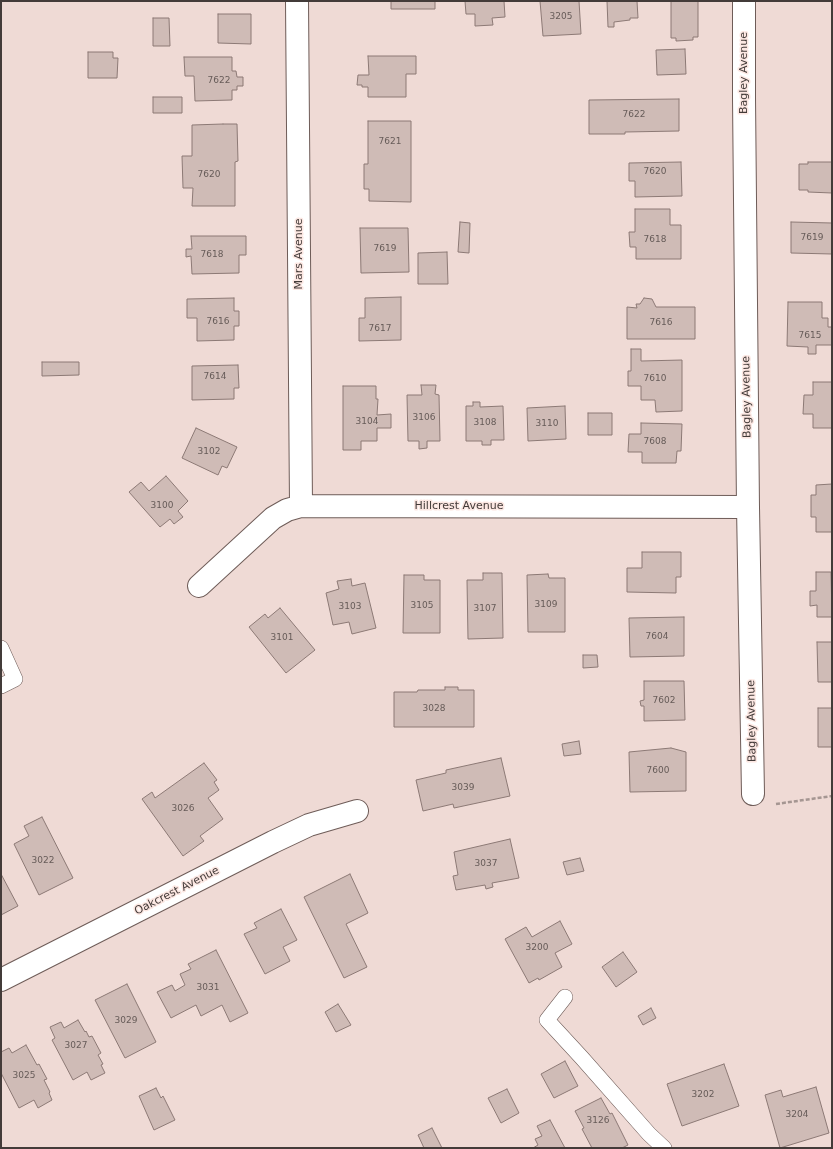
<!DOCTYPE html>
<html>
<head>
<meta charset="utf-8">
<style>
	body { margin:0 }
	#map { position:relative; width:833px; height:1149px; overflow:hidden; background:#efdad5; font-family:"DejaVu Sans",sans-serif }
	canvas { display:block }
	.frame { position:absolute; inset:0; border:2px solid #433b39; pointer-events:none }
</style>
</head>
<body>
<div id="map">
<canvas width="833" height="1149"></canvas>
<div class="frame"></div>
</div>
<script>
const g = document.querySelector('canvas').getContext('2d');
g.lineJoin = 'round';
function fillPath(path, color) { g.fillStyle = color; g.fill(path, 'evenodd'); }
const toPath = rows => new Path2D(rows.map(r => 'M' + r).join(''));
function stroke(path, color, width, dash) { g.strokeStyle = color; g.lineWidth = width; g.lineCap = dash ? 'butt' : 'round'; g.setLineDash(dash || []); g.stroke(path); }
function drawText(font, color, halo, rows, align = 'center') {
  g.font = font + ' "DejaVu Sans",sans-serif'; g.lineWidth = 3; g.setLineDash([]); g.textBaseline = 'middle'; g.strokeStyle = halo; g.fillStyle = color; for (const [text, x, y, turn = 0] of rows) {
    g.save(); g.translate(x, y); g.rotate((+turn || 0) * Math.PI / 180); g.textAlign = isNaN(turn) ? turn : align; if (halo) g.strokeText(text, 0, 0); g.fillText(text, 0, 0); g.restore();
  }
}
const building = toPath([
	[391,1,435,1,435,9,391,9,391,1],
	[465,1,504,1,505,17,492,18,493,25,475,26,475,14,466,14,465,1],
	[540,1,579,1,581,34,543,36,540,1],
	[607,1,637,1,638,18,630,18,630,20,614,22,614,27,608,27,607,1],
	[671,1,698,1,698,37,693,37,693,40,676,41,676,38,671,38,671,1],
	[218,14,251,14,251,44,218,43,218,14],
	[153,18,169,18,170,46,153,46,153,18],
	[685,49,686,74,657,75,656,50,685,49],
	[88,52,113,52,113,58,118,58,117,78,88,78,88,52],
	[368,56,416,56,416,74,406,74,406,97,368,97,368,87,362,87,362,85,357,85,358,75,369,75,368,56],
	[184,57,232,57,232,71,236,71,237,77,243,77,243,86,237,86,237,90,232,90,232,100,195,101,194,76,185,76,184,57],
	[153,97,182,97,182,113,153,113,153,97],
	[679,99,679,131,625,132,625,134,589,134,589,100,679,99],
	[368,121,411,121,411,202,369,201,369,189,364,189,364,164,368,164,368,121],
	[223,124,237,124,238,161,235,162,235,206,192,206,193,188,183,188,182,156,192,156,192,125,223,124],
	[681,162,682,196,635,197,635,181,629,181,629,163,681,162],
	[808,162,832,162,832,193,808,192,808,190,799,190,799,164,808,164,808,162],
	[635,209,670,209,670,225,681,225,681,259,636,259,636,247,630,247,629,232,635,232,635,209],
	[460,222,470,223,469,253,458,252,460,222],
	[791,222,832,223,832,254,791,253,791,222],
	[360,228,408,228,409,272,361,273,360,228],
	[191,236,246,236,246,255,239,255,239,273,192,274,191,256,186,257,186,249,192,249,191,236],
	[447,252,448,284,418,284,418,253,447,252],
	[401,297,401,340,359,341,359,318,365,318,365,298,401,297],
	[234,298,234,311,239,311,239,326,234,326,234,340,197,341,197,318,187,318,187,299,234,298],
	[644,298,652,299,656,307,695,307,695,339,627,339,627,307,637,308,636,304,640,304,644,298],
	[788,302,822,302,822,318,828,318,828,327,832,327,832,345,816,345,816,354,808,354,808,347,787,346,788,302],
	[631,349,641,349,641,361,682,360,682,411,656,412,655,400,641,400,641,386,628,386,628,371,631,371,631,349],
	[42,362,79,362,79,375,42,376,42,362],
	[238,365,239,388,234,388,234,399,192,400,192,366,238,365],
	[813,382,832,382,832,428,813,428,813,414,803,414,804,395,813,395,813,382],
	[421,385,436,385,435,394,439,395,440,441,427,441,427,448,419,449,419,441,408,441,407,395,422,395,421,385],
	[343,386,376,386,376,399,378,399,377,415,391,414,391,428,377,428,377,441,361,441,361,450,343,450,343,386],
	[473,402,480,402,480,407,503,406,504,440,491,440,491,445,482,445,482,441,466,441,466,406,473,406,473,402],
	[565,406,566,439,528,441,527,408,565,406],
	[588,413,612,413,612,435,588,435,588,413],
	[641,423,682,424,681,451,677,451,676,463,642,463,642,452,628,452,629,434,641,434,641,423],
	[196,428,237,447,227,468,222,466,218,475,182,458,196,428],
	[166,476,188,501,178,511,183,517,174,524,170,519,160,527,129,492,141,482,149,491,166,476],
	[832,484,832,532,816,532,816,517,811,517,811,495,816,495,816,485,832,484],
	[642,552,681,552,681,577,676,577,676,593,627,592,627,568,642,568,642,552],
	[816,572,831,572,832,617,817,617,817,605,810,606,810,591,816,591,816,572],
	[483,573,502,573,503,638,468,639,467,580,483,580,483,573],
	[548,574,549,578,565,578,565,632,528,632,527,575,548,574],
	[404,575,424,575,424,580,440,580,440,633,403,633,404,575],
	[351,579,352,586,365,583,376,628,352,634,349,622,333,625,326,593,339,589,337,581,351,579],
	[280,608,315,650,286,673,249,627,265,614,268,618,280,608],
	[684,617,684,656,630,657,629,618,684,617],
	[817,642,832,642,832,682,818,682,817,642],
	[583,655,597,655,598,667,583,668,583,655],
	[644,681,684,681,685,720,644,721,644,706,641,706,640,701,644,700,644,681],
	[445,687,458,687,458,690,474,690,474,727,394,727,394,692,417,692,418,690,445,690,445,687],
	[818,708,832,708,832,747,818,747,818,708],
	[579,741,581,754,564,756,562,744,579,741],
	[671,748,686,752,686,791,630,792,629,752,671,748],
	[501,758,510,796,454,808,453,804,423,811,416,780,446,773,446,770,501,758],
	[204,763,217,780,214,782,219,790,208,798,223,819,200,836,204,841,183,856,142,799,152,792,155,798,204,763],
	[42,817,73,878,39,895,14,844,29,836,24,826,42,817],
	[510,839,519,878,492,883,493,887,486,889,485,885,456,890,453,876,458,875,454,852,510,839],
	[580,858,584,871,567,875,563,862,580,858],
	[1,874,18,906,1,915,1,874],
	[350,874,368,913,346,924,367,967,344,978,304,897,350,874],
	[281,909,297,940,283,947,290,961,265,974,244,934,257,928,254,923,281,909],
	[560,921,572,944,555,953,562,967,539,980,538,978,529,983,505,939,526,927,532,937,560,921],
	[216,950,248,1013,230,1022,222,1005,201,1016,196,1005,171,1018,157,992,172,985,175,991,185,985,180,974,191,969,188,964,216,950],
	[623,952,637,972,616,987,602,967,623,952],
	[127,984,156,1042,125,1058,95,1000,127,984],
	[338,1004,351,1025,336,1032,325,1012,338,1004],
	[651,1008,656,1018,643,1025,638,1016,651,1008],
	[78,1020,85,1032,86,1031,89,1037,92,1036,101,1053,98,1055,103,1064,101,1065,105,1073,91,1080,87,1072,73,1080,52,1040,55,1038,50,1027,61,1022,64,1028,78,1020],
	[26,1045,37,1065,39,1064,47,1079,44,1080,50,1092,49,1093,52,1100,38,1108,34,1100,19,1108,1,1073,1,1052,9,1048,12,1053,26,1045],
	[565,1061,578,1086,554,1098,541,1074,565,1061],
	[724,1064,739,1106,682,1126,667,1084,724,1064],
	[816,1087,829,1133,780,1148,765,1095,781,1090,783,1097,816,1087],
	[156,1088,161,1098,163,1096,175,1120,154,1130,139,1096,156,1088],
	[507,1089,519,1113,501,1123,488,1098,507,1089],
	[601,1098,610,1114,612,1113,628,1145,622,1148,592,1148,582,1129,584,1128,575,1111,601,1098],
	[550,1120,565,1148,533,1148,538,1145,535,1139,542,1136,537,1126,550,1120],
	[432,1128,442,1148,424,1148,418,1135,432,1128]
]);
const path = toPath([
	[776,804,832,796]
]);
const lane = toPath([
	[1,648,15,679,1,686],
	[565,997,547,1020,582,1058,649,1134,664,1148]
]);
const street = toPath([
	[297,1,301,506],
	[744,1,744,98,748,507,753,794],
	[199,586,273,518,287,510,301,506,748,507],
	[1,980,273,842,309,825,357,811]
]);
const numberNames = [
	["3205",561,17],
	["7622",219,81],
	["7622",634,115],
	["7621",390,142],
	["7620",655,172],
	["7620",209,175],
	["7619",812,238],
	["7618",655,240],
	["7619",385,249],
	["7618",212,255],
	["7616",218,322],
	["7616",661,323],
	["7617",380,329],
	["7615",810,336],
	["7614",215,377],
	["7610",655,379],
	["3106",424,418],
	["3104",367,422],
	["3108",485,423],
	["3110",547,424],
	["7608",655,442],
	["3102",209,452],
	["3100",162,506],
	["3109",546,605],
	["3105",422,606],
	["3103",350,607],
	["3107",485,609],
	["7604",657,637],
	["3101",282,638],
	["7602",664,701],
	["3028",434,709],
	["7600",658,771],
	["3039",463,788],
	["3026",183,809],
	["3022",43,861],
	["3037",486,864],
	["3200",537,948],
	["3031",208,988],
	["3029",126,1021],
	["3027",76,1046],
	["3025",24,1076],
	["3202",703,1095],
	["3204",797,1115],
	["3126",598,1121]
];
const streetNames = [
	["Bagley Avenue",744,73,-90],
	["Mars Avenue",299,254,-90],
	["Bagley Avenue",747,397,-91],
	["Hillcrest Avenue",459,506],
	["Bagley Avenue",752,721,-91],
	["Oakcrest Avenue",177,891,-27]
];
fillPath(building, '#cfbbb6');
stroke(building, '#8c7975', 1);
stroke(lane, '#6e5c58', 16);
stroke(street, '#6e5c58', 24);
stroke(path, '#a59692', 2.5, [4, 2]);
stroke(lane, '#fff', 15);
stroke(street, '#fff', 22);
drawText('9px', '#665b58', null, numberNames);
drawText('11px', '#433b39', '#fce7e2', streetNames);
</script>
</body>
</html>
